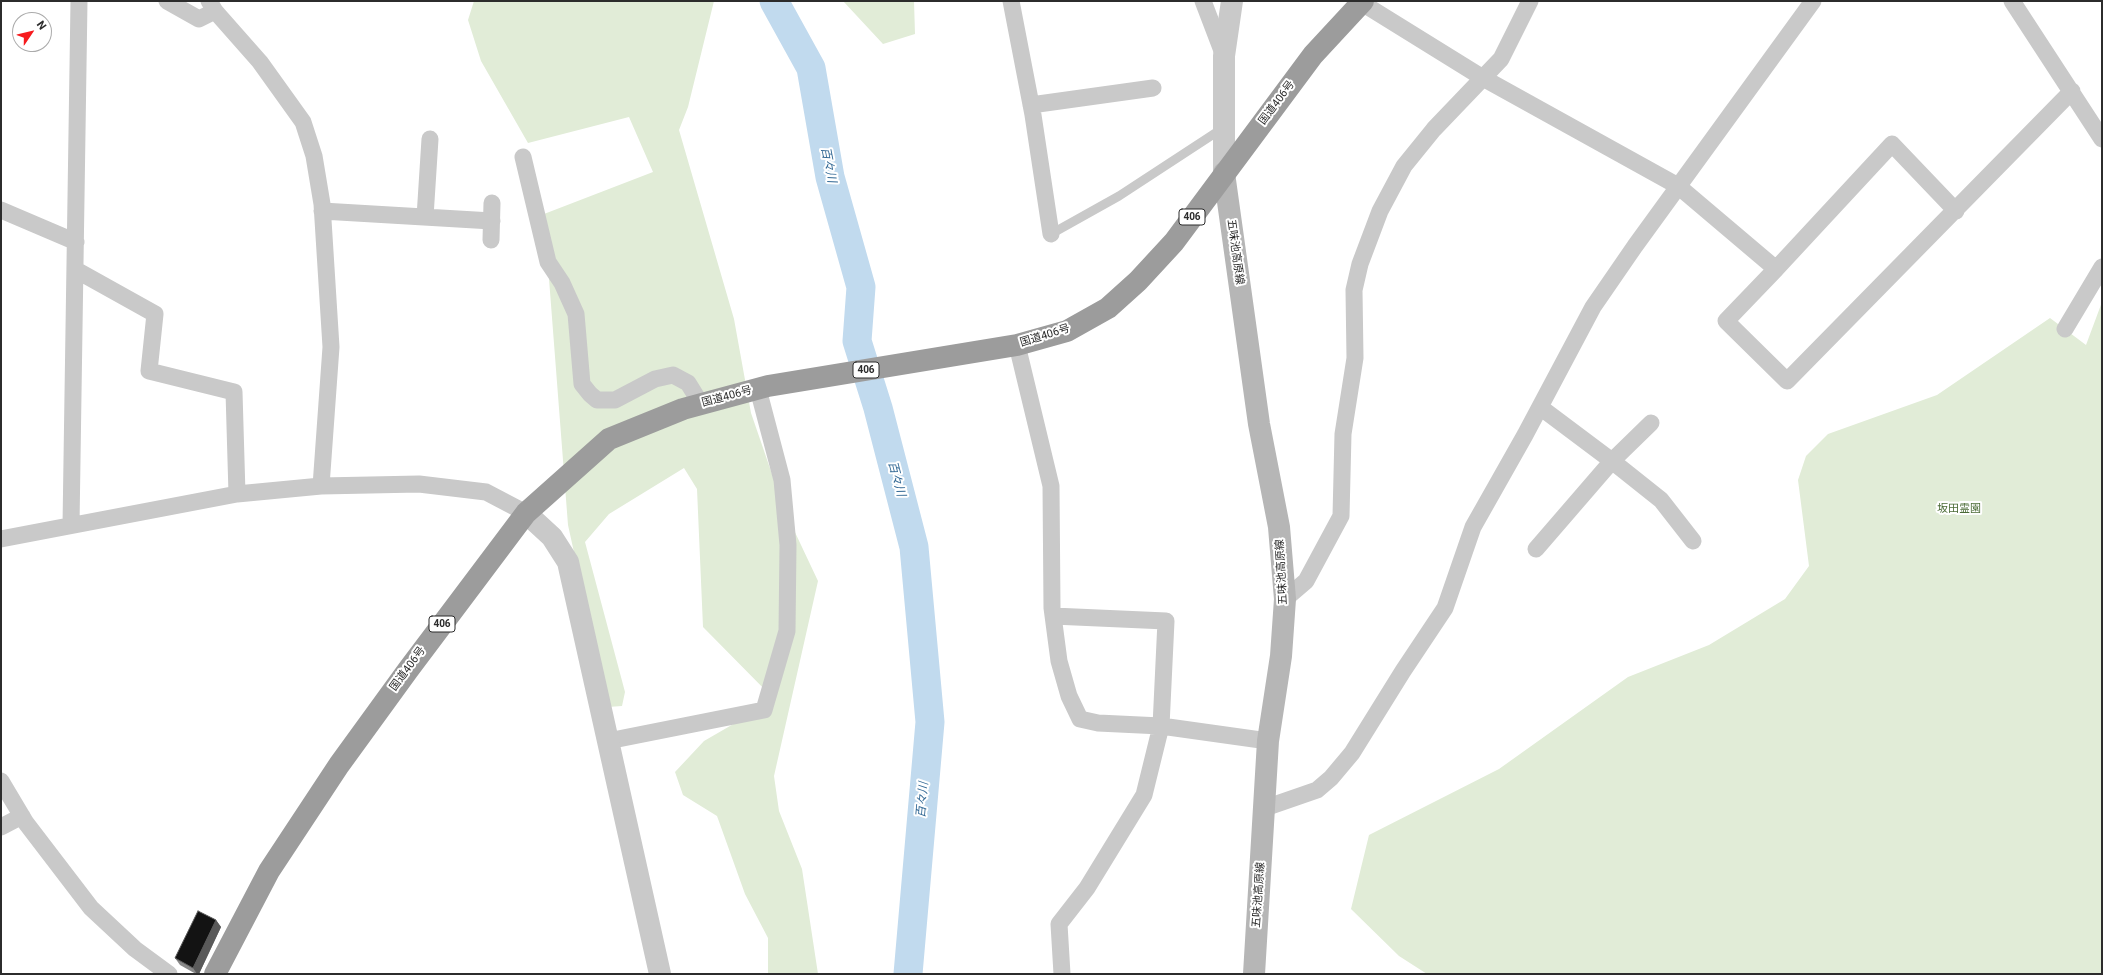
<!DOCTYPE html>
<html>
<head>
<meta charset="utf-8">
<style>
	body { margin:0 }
	#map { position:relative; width:2103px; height:975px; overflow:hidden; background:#fff; font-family:Roboto,sans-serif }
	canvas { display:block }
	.frame { position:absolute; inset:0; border:2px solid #2c2c2c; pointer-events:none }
	.north { position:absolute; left:12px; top:12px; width:40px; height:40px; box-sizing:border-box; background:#fff; border:1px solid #ababab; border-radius:50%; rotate:55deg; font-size:11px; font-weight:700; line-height:16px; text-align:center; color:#2c2c2c }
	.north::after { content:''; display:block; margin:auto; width:14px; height:18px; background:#f61b1e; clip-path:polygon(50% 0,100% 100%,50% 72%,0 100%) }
</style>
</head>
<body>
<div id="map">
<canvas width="2103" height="975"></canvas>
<div class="frame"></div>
<div class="north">N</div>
</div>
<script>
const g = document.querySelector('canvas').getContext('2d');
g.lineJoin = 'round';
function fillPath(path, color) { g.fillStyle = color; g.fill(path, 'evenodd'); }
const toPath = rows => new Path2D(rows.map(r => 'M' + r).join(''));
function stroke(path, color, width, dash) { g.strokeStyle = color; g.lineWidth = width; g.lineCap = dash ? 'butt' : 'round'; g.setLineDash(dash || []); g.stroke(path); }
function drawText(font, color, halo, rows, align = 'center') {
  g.font = font + ' Roboto,"Noto Sans JP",sans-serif'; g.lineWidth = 4; g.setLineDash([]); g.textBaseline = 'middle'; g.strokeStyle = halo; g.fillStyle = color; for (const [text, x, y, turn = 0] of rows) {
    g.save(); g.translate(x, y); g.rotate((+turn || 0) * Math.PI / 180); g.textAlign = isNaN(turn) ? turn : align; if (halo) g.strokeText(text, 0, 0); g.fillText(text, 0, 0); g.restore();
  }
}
const green = toPath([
	[474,1,714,1,688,107,679,130,734,319,751,413,784,509,818,581,774,776,779,811,802,869,818,974,768,974,768,938,745,894,717,816,683,795,675,772,704,741,775,700,703,627,697,489,684,468,609,514,585,542,625,692,622,706,608,707,568,525,544,214,653,172,629,117,528,143,481,61,468,20],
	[843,1,914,1,915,34,883,44],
	[2102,302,2102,974,1427,974,1399,956,1351,909,1369,835,1499,769,1628,677,1709,645,1785,599,1809,566,1798,480,1806,456,1828,434,1937,395,2050,318,2086,345]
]);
const river = toPath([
	[774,1,811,68,830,177,861,287,857,341,878,408,914,547,930,722,908,974]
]);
const service = toPath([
	[1051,234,1119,196,1223,128]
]);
const minor = toPath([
	[167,1,199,19,215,11],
	[209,1,215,11,260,62,303,122,314,156,322,204,331,347,321,486],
	[1011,1,1033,115,1051,234],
	[1203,1,1224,56],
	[2012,1,2102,139],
	[1362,3,1483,78,1678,186,1776,269,1726,321,1787,381,2072,91],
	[1031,105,1153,88],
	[523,157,548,262,562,283,576,314,582,384,590,394,597,400,615,400,655,379,673,375,688,383,701,404],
	[1,210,76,242],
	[322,211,492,221],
	[425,217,430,139],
	[491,240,492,203],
	[1776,269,1892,144,1956,211],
	[76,270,155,314,149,371,234,392,237,494],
	[2065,329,2102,267],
	[1017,345,1051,486,1052,608,1059,661,1069,696,1080,719,1098,723,1161,726,1268,741],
	[1540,407,1612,461,1661,500,1693,541],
	[71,525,79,1],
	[1,539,237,494,321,486,419,484,486,492,526,513],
	[1536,549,1612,461,1651,423],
	[1285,599,1306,581,1341,516,1343,434,1355,358,1354,290,1360,264,1380,211,1404,166,1434,129,1501,59,1530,1],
	[1053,616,1166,621,1161,726,1144,795,1087,888,1059,924,1062,974],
	[608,741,764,710,787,631,788,545,782,480,758,389],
	[1,781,26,823,91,908,135,949,169,974],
	[1265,808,1317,790,1331,778,1352,753,1403,671,1445,608,1473,527,1525,435,1593,307,1635,246,1813,1],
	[1,827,22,816]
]);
const tertiary = toPath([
	[1224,173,1224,56,1232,1],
	[526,513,552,537,568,562,660,974]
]);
const secondary = toPath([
	[1224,173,1259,424,1279,527,1285,599,1281,656,1268,741,1254,974]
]);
const trunk = toPath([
	[215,974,269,871,339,765,408,670,526,513,609,439,683,409,768,386,1017,345,1067,331,1108,308,1138,281,1174,242,1313,55,1363,1]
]);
const wall = toPath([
	[216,920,221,927,199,974,196,974,180,965,175,958]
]);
const shadedWall = toPath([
	[216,920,221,927,199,974,197,974,193,968]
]);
const building = toPath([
	[198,911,216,920,193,968,175,958,198,911]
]);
const shields = [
	[1192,217,26],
	[866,370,26],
	[442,624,26]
];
const shieldNames = [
	["406",1192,217],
	["406",866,370],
	["406",442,624]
];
const streetNames = [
	["国道406号",1277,103,-53],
	["五味池高原線",1235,252,82],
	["国道406号",1045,336,-17],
	["国道406号",727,397,-15],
	["五味池高原線",1282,572,-93],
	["国道406号",408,669,-54],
	["五味池高原線",1259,895,-86]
];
const parkNames = [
	["坂田霊園",1959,509]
];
const waterNames = [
	["百々川",828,165,79],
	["百々川",896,479,75],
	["百々川",923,800,-85]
];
fillPath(green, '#e1ecd7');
stroke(river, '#c1daee', 29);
stroke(service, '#c9c9c9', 9);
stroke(minor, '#c9c9c9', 17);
stroke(tertiary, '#c9c9c9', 22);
stroke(secondary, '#b6b6b6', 22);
stroke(trunk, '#9c9c9c', 22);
fillPath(wall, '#898989');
fillPath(shadedWall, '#5a5a5a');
fillPath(building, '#131313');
stroke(building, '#5a5a5a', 1);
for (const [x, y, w] of shields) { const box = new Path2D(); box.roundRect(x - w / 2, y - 8, w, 16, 3); g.fillStyle = '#fff'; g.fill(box); stroke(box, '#2c2c2c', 1); }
drawText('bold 10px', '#2c2c2c', null, shieldNames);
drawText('11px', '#2c2c2c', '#fff', streetNames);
drawText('11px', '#4b6b36', '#fff', parkNames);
drawText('italic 12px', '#336995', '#fff', waterNames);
</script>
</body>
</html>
